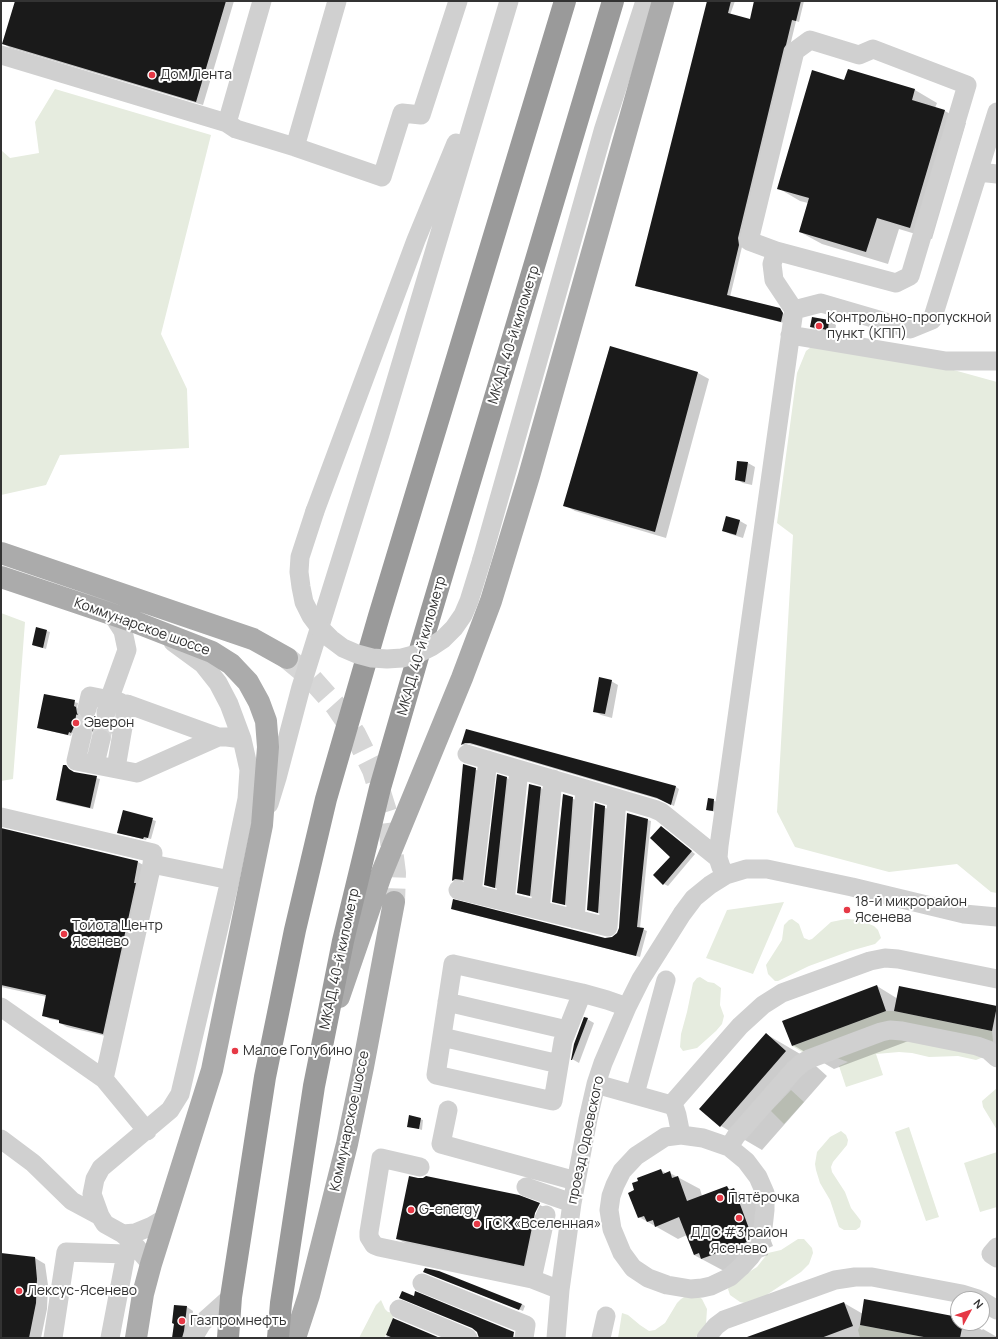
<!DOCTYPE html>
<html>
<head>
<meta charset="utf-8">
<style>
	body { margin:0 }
	#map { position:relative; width:998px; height:1339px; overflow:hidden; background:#fff; font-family:Manrope,sans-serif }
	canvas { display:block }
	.frame { position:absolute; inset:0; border:2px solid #333; pointer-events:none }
	.north { position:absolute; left:950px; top:1291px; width:40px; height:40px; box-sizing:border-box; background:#fff; border:1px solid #adadad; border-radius:50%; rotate:50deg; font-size:11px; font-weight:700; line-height:16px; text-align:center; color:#333 }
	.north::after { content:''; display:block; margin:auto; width:14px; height:18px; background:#e63946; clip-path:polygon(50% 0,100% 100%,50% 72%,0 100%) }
</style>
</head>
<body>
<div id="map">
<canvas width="998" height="1339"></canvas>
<div class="frame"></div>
<div class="north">N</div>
</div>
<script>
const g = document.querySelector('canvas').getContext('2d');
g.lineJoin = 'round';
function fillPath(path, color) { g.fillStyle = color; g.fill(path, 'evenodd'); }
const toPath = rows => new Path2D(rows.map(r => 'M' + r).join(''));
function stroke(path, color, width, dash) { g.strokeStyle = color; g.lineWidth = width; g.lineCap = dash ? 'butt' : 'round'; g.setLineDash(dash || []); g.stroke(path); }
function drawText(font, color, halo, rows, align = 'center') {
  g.font = font + ' Manrope,sans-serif'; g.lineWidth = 4; g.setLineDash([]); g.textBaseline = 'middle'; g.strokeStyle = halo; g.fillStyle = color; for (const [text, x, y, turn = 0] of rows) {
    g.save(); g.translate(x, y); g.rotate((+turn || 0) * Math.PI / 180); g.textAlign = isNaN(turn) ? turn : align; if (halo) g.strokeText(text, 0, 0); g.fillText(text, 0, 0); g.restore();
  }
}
const green = toPath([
	[55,89,211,135,161,334,187,389,189,448,60,455,46,485,1,495,1,150,10,158,39,153,35,122],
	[827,335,997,382,997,893,991,892,957,864,889,872,795,847,777,812,793,535,777,523,797,373,806,351],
	[1,613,25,622,13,779,1,781],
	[784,902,753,974,706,958,727,910],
	[792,919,799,924,804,938,809,940,812,939,831,922,841,920,847,919,860,920,874,926,878,930,881,938,875,944,850,951,809,966,778,981,775,981,768,974,766,965,782,940,784,925,789,920],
	[700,977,708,982,714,983,721,988,720,1005,724,1016,722,1024,716,1031,697,1048,683,1051,680,1047,681,1034,687,1012,693,983,697,978],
	[886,1011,894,1011,992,1031,993,1041,985,1055,981,1058,976,1060,958,1056,929,1057,912,1053,899,1052,876,1054,883,1075,846,1087,839,1066,848,1062,837,1058,804,1053,792,1046],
	[997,1088,997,1130,983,1107,982,1101],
	[791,1090,804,1102,784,1124,771,1111],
	[909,1127,939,1217,926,1221,895,1132],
	[841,1131,846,1135,848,1140,847,1145,833,1162,831,1167,832,1172,845,1192,851,1208,858,1217,861,1221,860,1227,856,1230,844,1230,839,1227,830,1200,820,1183,816,1170,815,1164,817,1152,830,1137],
	[997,1152,997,1207,980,1212,964,1163],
	[798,1239,804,1239,812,1248,813,1253,809,1264,801,1272,762,1298,745,1303,740,1302,730,1295,728,1289,731,1283,757,1267,768,1253,781,1250],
	[686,1296,698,1296,702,1299,707,1309,706,1324,695,1338,618,1338,622,1313,628,1315,640,1325,649,1331,655,1330,665,1323,677,1303,681,1299],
	[381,1300,385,1309,388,1312,395,1313,386,1335,384,1338,359,1338,376,1305],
	[860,1325,929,1338,860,1338,858,1330]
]);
const shadow = toPath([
	[16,1,234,1,203,105,10,48,4,44],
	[709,1,735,1,730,15,751,20,755,1,804,1,799,22,796,21,730,297,779,309,785,315,784,323,640,287],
	[848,70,915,90,937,103,935,108,945,111,966,123,932,239,899,229,888,264,822,244,800,232,808,203,800,201,778,188,845,81],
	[829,321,836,325,835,333,818,331,811,327],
	[610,347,698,373,709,379,666,538,575,511,564,505],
	[748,463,755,467,752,485,743,483,736,479],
	[726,517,740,521,747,525,743,538,730,534,723,530],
	[47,631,50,632,46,649,33,645],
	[611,681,618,685,612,718,601,715,594,711],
	[45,695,78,703,77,708,79,709,79,714,84,721,91,720,95,717,103,725,109,725,113,722,116,724,114,735,107,729,101,730,96,733,88,725,82,726,75,734,72,733,71,736,38,728],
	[467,730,676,787,679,789,674,806,661,800,474,745,468,744,465,746,462,744],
	[464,765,479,771,466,881,459,881,455,883,453,881],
	[66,766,72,772,100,779,93,809,60,802,57,800],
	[507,778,510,780,498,889,485,885],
	[541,788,544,790,533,897,518,893],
	[563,795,576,800,568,906,553,901],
	[709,799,717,802,716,812,707,810],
	[596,804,608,809,601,914,588,910],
	[124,811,156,821,151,839,147,838,146,840,119,833],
	[648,820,651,821,640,928,647,931,640,957,455,910,605,939,612,938,618,934],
	[1,829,138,862,145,866,110,1037,67,1027,60,1023,60,1021,50,1019,43,1015,47,997,1,987],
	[665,830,695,854,668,886,664,884,672,857],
	[877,986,898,999,900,987,997,1007,997,1047,927,1034,834,1069,793,1045],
	[587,1019,594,1023,579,1063,572,1059],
	[766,1034,807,1058,827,1076,762,1150,721,1126,701,1109],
	[420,1119,423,1120,422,1130,408,1126],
	[661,1170,667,1174,670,1173,700,1189,702,1196,727,1187,731,1190,734,1189,756,1202,773,1246,766,1249,768,1255,724,1271,694,1255,687,1235,678,1239,639,1217,636,1191],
	[540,1205,549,1210,533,1271,407,1244,397,1239,534,1218],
	[1,1254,35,1258,45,1264,48,1285,47,1309,41,1338,1,1338],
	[424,1272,522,1304,525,1306,523,1311],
	[844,1303,863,1314,958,1318,958,1323,971,1323,982,1330,983,1329,997,1337,997,1338,751,1338],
	[175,1306,187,1307,193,1311,189,1338,173,1338],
	[394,1319,438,1338,386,1338]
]);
const building = toPath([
	[15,1,226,1,196,102,2,44],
	[707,1,731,1,728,13,750,19,754,1,801,1,796,21,792,20,786,45,784,48,738,238,739,245,727,295,780,308,783,313,781,322,635,286],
	[848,69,915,89,912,100,945,110,910,228,877,218,866,252,799,232,809,198,777,189,812,70,844,80],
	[812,317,829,320,828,330,810,327],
	[610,346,698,372,655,532,563,506],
	[737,461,748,462,745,482,735,480],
	[726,516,740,520,736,535,722,531],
	[36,627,47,630,43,648,32,645],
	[599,677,612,680,605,714,593,712],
	[44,694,75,700,74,706,76,707,77,713,79,717,84,720,91,719,95,716,98,721,103,724,109,724,113,721,111,734,108,731,103,728,98,729,93,732,89,727,84,724,78,725,74,727,71,733,69,732,68,735,37,728],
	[466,729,676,786,671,805,657,798,470,743,465,743,461,745],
	[463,764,476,768,463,880,455,879,452,881],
	[63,765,66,765,69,769,74,772,97,776,90,808,56,800],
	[497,774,507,777,495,888,484,885],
	[529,784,541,787,530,896,517,893],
	[563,794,573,797,565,905,552,902],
	[708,798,714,799,713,811,706,810],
	[595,803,605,806,598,913,587,910],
	[123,810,153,818,148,838,144,837,143,839,117,833],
	[627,813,648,819,637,927,644,928,636,956,451,909,453,899,605,938,612,937,617,933,619,928],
	[661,826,692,851,663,885,653,875,670,857,650,838],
	[1,828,138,861,134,883,136,883,103,1034,59,1023,59,1020,42,1016,46,995,1,985],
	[877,985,886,1011,792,1046,782,1021],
	[899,986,997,1006,992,1031,894,1011],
	[584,1017,588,1018,572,1060,571,1060,574,1044],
	[766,1033,786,1051,720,1127,699,1109],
	[409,1115,421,1118,419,1129,407,1127],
	[661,1169,663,1174,670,1171,672,1178,678,1176,687,1201,727,1186,729,1190,734,1188,751,1234,744,1236,747,1242,701,1259,699,1253,694,1255,679,1217,655,1227,653,1220,647,1222,644,1216,638,1218,628,1193,634,1190,632,1183,638,1181,637,1178],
	[409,1176,418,1178,423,1178,426,1176,519,1195,540,1203,535,1213,524,1266,396,1239],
	[1,1253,35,1257,37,1279,36,1303,29,1338,1,1338],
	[425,1268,439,1271,522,1304,519,1310,423,1272],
	[402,1291,414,1296,415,1291,514,1332,513,1338,479,1338,477,1332,472,1328,399,1298],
	[864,1299,958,1317,958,1323,963,1323,960,1338,929,1338,860,1325],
	[844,1302,853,1326,821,1338,748,1338,747,1337],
	[174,1305,187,1306,184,1331,182,1338,172,1338,174,1324,172,1323],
	[393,1318,395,1319,440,1338,393,1338,386,1335]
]);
const minorTunnel = toPath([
	[82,735,87,709],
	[101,739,106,713]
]);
const majorTunnel = toPath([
	[287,658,310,677,336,706,355,734,373,770,388,818,395,873,394,902]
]);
const minor = toPath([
	[262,1,227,123,236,129,295,147,382,177,402,113,421,115,458,1],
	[1,55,227,123],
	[295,147,337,1],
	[978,172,997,174],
	[776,251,896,283,910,276,967,85,873,49,859,55,810,40,795,51,749,241,776,251,772,264,774,280,794,310],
	[790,335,946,361,997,361],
	[315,511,416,240,456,143],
	[482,559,603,131,645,1],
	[87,709,90,696,120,702],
	[106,713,109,700,127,650,123,631,112,614],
	[82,735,76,761,137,773,218,737,227,737,242,739],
	[467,754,654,809,661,812,718,858],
	[95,764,101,739],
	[116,768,127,704,218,737],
	[269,804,277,778,301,687,380,434,509,1],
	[1,817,153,853,152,864],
	[726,875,721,867,718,858,719,846,794,310,821,303,910,329,932,320,997,112],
	[458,890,608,927,617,798],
	[472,893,488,760],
	[505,902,519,770],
	[540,910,553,779],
	[575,919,585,789],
	[582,993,563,1041,553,1101,436,1075,453,964,582,993,607,1000,627,1007],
	[447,1002,567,1030],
	[1,1007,104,1079,147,1131],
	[442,1037,559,1064],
	[104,1079,152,864,230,880],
	[596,1084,671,1105,675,1109,677,1115,681,1135,703,1138,729,1147,736,1136,794,1070,802,1063,809,1059,881,1032,890,1030,902,1031,977,1046,988,1050,997,1058],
	[635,1094,666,980],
	[671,1105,740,1026,763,1005,782,993,870,961,885,958,898,959,997,979],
	[448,1110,441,1144,576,1181],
	[681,1135,665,1137,636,1156,622,1171,615,1185,611,1196,609,1210,612,1229,622,1253,633,1268,648,1278,667,1285,691,1289,702,1288,711,1286,730,1277,741,1267,751,1256,757,1247,762,1237,765,1210,765,1193,758,1177,746,1161,729,1147],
	[1,1139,33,1163,72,1201,100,1216],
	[420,1167,381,1158,369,1232,369,1237,374,1245,379,1247,532,1279,560,1290],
	[526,1187,572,1203],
	[123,1234,135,1233,152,1226,164,1219],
	[997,1247,991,1254,997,1258],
	[151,1264,131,1241,123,1234,105,1224,100,1216,92,1194,95,1179,101,1168,170,1110,180,1094,230,880,247,799,249,770,242,739,229,704,218,683,203,664,173,642],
	[532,1279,546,1215],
	[422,1283,526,1325,524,1338],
	[982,1301,997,1310],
	[399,1309,468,1338],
	[53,1338,66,1252,126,1254,110,1338],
	[193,1338,202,1323,231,1297],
	[556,1338,560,1290,572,1203,588,1119,596,1084,603,1063,627,1007,641,979,682,914,694,898,710,885,726,875,746,869,767,869,852,887,964,914,997,917],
	[601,1338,606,1316],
	[706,1338,716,1326,724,1320,835,1280,855,1277,872,1277,962,1294,978,1299]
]);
const major = toPath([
	[1,553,253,639,287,658],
	[1,577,135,622,212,652,231,664,248,682,259,702,266,721,268,747,262,825,212,1070,151,1264,143,1294,136,1338],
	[339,997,381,875,462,678,491,601,529,476,663,1],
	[295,1338,309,1295,347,1144,363,1067,394,902]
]);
const highway = toPath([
	[228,1338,231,1297,265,1077,295,930,326,799,379,616,565,1],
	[278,1338,281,1303,314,1086,343,941,380,788,424,636,613,1]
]);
const minorBridge = toPath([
	[315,511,300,557,299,572,301,587,304,602,311,616,320,628,331,639,343,648,357,654,372,658,387,659,402,658,417,654,431,647,443,639,454,628,463,615,469,601,482,559]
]);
const markers = [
	[152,75,4,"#e63946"],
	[819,326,4,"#e63946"],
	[76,723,4,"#e63946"],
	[847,910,4,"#e63946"],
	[64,934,4,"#e63946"],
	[235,1051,4,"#e63946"],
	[720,1198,4,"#e63946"],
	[411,1210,4,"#e63946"],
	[739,1218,4,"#e63946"],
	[477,1224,4,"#e63946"],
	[19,1291,4,"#e63946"],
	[182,1321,4,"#e63946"]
];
const poiNames = [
	["Дом Лента",160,75],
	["Контрольно-пропускной",827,318],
	["пункт (КПП)",827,334],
	["Эверон",84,723],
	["18-й микрорайон",855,902],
	["Ясенева",855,918],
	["Тойота Центр",72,926],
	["Ясенево",72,942],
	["Малое Голубино",243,1051],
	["Пятёрочка",728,1198],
	["G-energy",419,1210],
	["ГСК «Вселенная»",485,1224],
	["ДДС #3 район",739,1233,"center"],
	["Ясенево",739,1249,"center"],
	["Лексус-Ясенево",27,1291],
	["Газпромнефть",190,1321]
];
const streetNames = [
	["МКАД, 40-й километр",514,335,-73],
	["Коммунарское шоссе",142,627,20],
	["МКАД, 40-й километр",422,646,-74],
	["МКАД, 40-й километр",340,959,-78],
	["Коммунарское шоссе",350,1121,-78],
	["проезд Одоевского",586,1140,-78]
];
fillPath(green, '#e6ecdf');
fillPath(shadow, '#0003');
fillPath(building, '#1a1a1a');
stroke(minorTunnel, '#d6d6d6', 19, [19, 10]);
stroke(majorTunnel, '#d6d6d6', 22, [22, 11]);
stroke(minor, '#d0d0d0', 19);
stroke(major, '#ababab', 22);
stroke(highway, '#9a9a9a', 22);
stroke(minorBridge, '#d0d0d0', 19);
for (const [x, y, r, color] of markers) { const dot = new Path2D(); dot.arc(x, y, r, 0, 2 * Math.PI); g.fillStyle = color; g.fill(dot); stroke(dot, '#fff', 1.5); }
drawText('14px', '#333', '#fff', poiNames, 'left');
drawText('14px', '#333', '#fff', streetNames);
</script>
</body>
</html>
